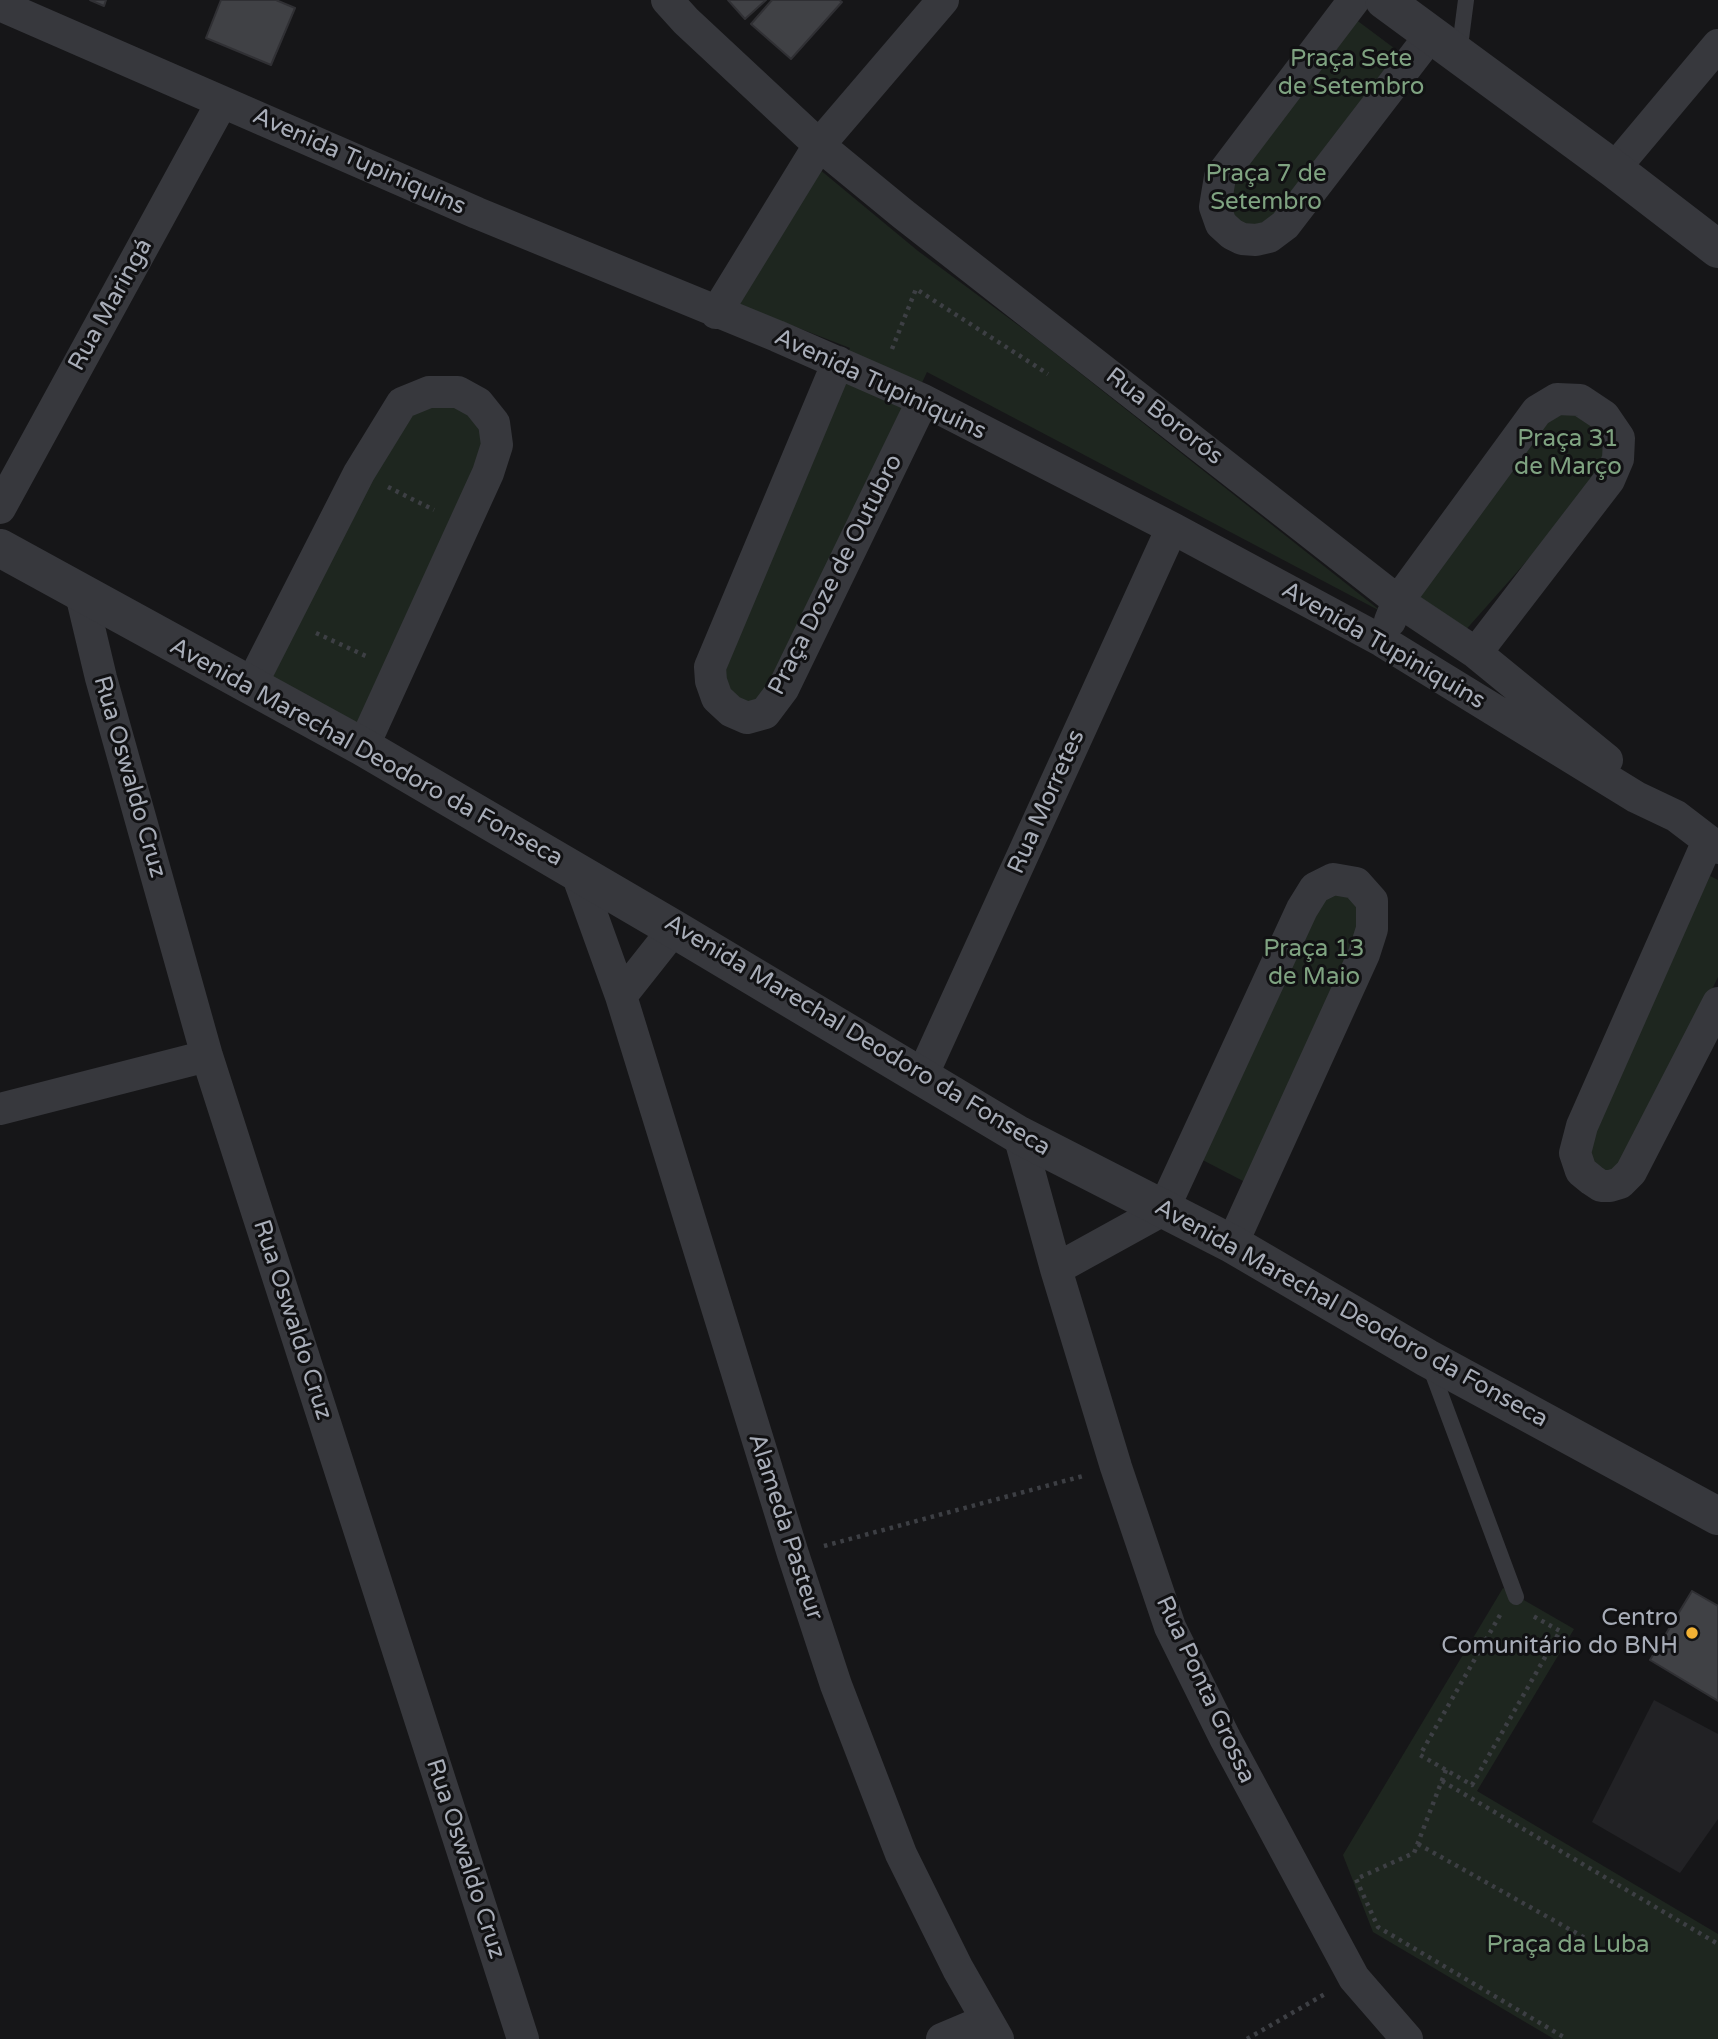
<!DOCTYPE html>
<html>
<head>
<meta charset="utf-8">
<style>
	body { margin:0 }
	canvas { display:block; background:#161618 }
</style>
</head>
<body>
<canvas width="1718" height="2039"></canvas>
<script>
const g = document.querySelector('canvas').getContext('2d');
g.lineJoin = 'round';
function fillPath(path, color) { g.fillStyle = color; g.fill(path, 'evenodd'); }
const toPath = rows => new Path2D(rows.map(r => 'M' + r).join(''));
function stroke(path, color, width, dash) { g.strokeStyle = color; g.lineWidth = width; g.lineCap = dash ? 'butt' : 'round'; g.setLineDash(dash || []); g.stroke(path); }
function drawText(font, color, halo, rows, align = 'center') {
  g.font = font + ' "Varela Round",sans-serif'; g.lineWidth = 6; g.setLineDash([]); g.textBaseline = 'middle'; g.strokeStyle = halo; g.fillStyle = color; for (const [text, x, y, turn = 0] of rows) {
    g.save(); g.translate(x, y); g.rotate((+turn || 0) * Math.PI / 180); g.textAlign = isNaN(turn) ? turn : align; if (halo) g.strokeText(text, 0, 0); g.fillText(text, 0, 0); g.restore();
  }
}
const built = toPath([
	[1654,1700,1718,1734,1718,1819,1680,1873,1592,1822]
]);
const green = toPath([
	[1347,13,1410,60,1287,218,1240,235,1221,191],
	[813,164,918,251,1037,339,1382,612,927,372,778,687,766,707,733,702,717,665,850,348,729,301],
	[459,402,492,437,362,729,259,678,413,404],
	[1565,409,1599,424,1610,467,1463,633,1409,593,1545,415],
	[1710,876,1718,880,1718,977,1627,1162,1617,1171,1600,1175,1587,1158,1591,1128],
	[1323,888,1356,898,1365,924,1247,1183,1193,1155],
	[1503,1588,1574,1629,1477,1791,1718,1934,1718,2039,1554,2039,1373,1932,1343,1855]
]);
const building = toPath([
	[90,0,106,0,104,6,90,0],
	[221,0,276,0,295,8,271,65,206,38,221,0],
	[728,0,766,0,745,19,728,0],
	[772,0,839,0,842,2,791,59,751,24,772,0],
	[1692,1591,1718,1606,1718,1701,1650,1660,1692,1591]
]);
const path = toPath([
	[892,349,916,289,1048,374],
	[388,487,434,510],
	[316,633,368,657],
	[824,1546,1083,1476],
	[1500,1615,1420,1755,1472,1785,1560,1631,1533,1616],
	[1446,1770,1414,1853,1356,1879,1378,1927,1567,2039],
	[1442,1781,1718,1944],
	[1418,1844,1585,1938],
	[1247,2039,1325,1994]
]);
const service = toPath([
	[1459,54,1466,0],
	[1430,1366,1516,1597]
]);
const minor = toPath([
	[667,0,686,21,819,145,903,214,1398,601,1476,653,1607,760],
	[1354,0,1220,177,1215,207,1221,224,1232,234,1242,239,1256,240,1269,237,1285,225,1430,36],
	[0,5,477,213,777,336,923,400,1172,528,1382,641,1636,797,1676,816,1718,848],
	[1614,169,1718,45],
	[716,313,819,145,943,0],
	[838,362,710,667,711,681,717,698,731,711,747,718,765,713,783,689,923,400],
	[0,508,222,102],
	[81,594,101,678,207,1056,523,2039],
	[1390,621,1398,601,1537,411,1557,399,1580,400,1604,416,1619,438,1618,459,1609,480,1476,653],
	[251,685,359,473,402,403,429,392,458,392,478,403,494,423,497,445,488,473,363,747],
	[1708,841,1582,1126,1575,1153,1581,1171,1592,1180,1601,1186,1610,1186,1620,1183,1631,1172,1718,1003],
	[576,871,621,996,793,1554,836,1685,901,1854,958,1969,998,2039],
	[621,996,674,929],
	[922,1076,1172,528],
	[0,1109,207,1056],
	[1019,1135,1056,1269,1116,1467,1170,1627,1225,1738,1354,1978,1407,2039],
	[1056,1269,1163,1210,1302,909,1315,888,1333,879,1356,883,1372,901,1372,929,1364,954,1232,1244],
	[942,2039,987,2020]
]);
const tertiary = toPath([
	[1384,0,1614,169,1718,249],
	[0,548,363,747,674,929,1019,1135,1232,1244,1427,1358,1718,1516]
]);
const markers = [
	[1692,1633,7,"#f2b134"]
];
const parkNames = [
	["Praça Sete",1351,60],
	["de Setembro",1351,88],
	["Praça 7 de",1266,175],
	["Setembro",1266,203],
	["Praça 31",1568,440],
	["de Março",1568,468],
	["Praça 13",1314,950],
	["de Maio",1314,978],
	["Praça da Luba",1568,1946]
];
const streetNames = [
	["Avenida Tupiniquins",359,162,24],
	["Rua Maringá",111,305,-61],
	["Avenida Tupiniquins",880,385,25],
	["Rua Bororós",1164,417,38],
	["Praça Doze de Outubro",836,575,-63],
	["Avenida Tupiniquins",1383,646,30],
	["Avenida Marechal Deodoro da Fonseca",366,753,29],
	["Rua Oswaldo Cruz",129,777,74],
	["Rua Morretes",1047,802,-66],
	["Avenida Marechal Deodoro da Fonseca",857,1036,31],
	["Avenida Marechal Deodoro da Fonseca",1351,1314,29],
	["Rua Oswaldo Cruz",292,1320,72],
	["Alameda Pasteur",785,1527,72],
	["Rua Ponta Grossa",1205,1690,65],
	["Rua Oswaldo Cruz",465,1859,72]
];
const poiNames = [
	["Centro",1678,1619],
	["Comunitário do BNH",1678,1647]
];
fillPath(built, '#222225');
fillPath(green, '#1e261f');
fillPath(building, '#404145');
stroke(building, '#303034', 2);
stroke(path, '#3d3f44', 4.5, [3.5, 5]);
stroke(service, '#37383d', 16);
stroke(minor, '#37383d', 32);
stroke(tertiary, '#37383d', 38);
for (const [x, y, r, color] of markers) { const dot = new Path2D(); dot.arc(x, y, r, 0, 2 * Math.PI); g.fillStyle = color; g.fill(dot); stroke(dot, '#111113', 2.5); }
drawText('24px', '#7fa381', '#111113', parkNames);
drawText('24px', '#a8adb8', '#111113', streetNames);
drawText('24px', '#a8adb8', '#111113', poiNames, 'right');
</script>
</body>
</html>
